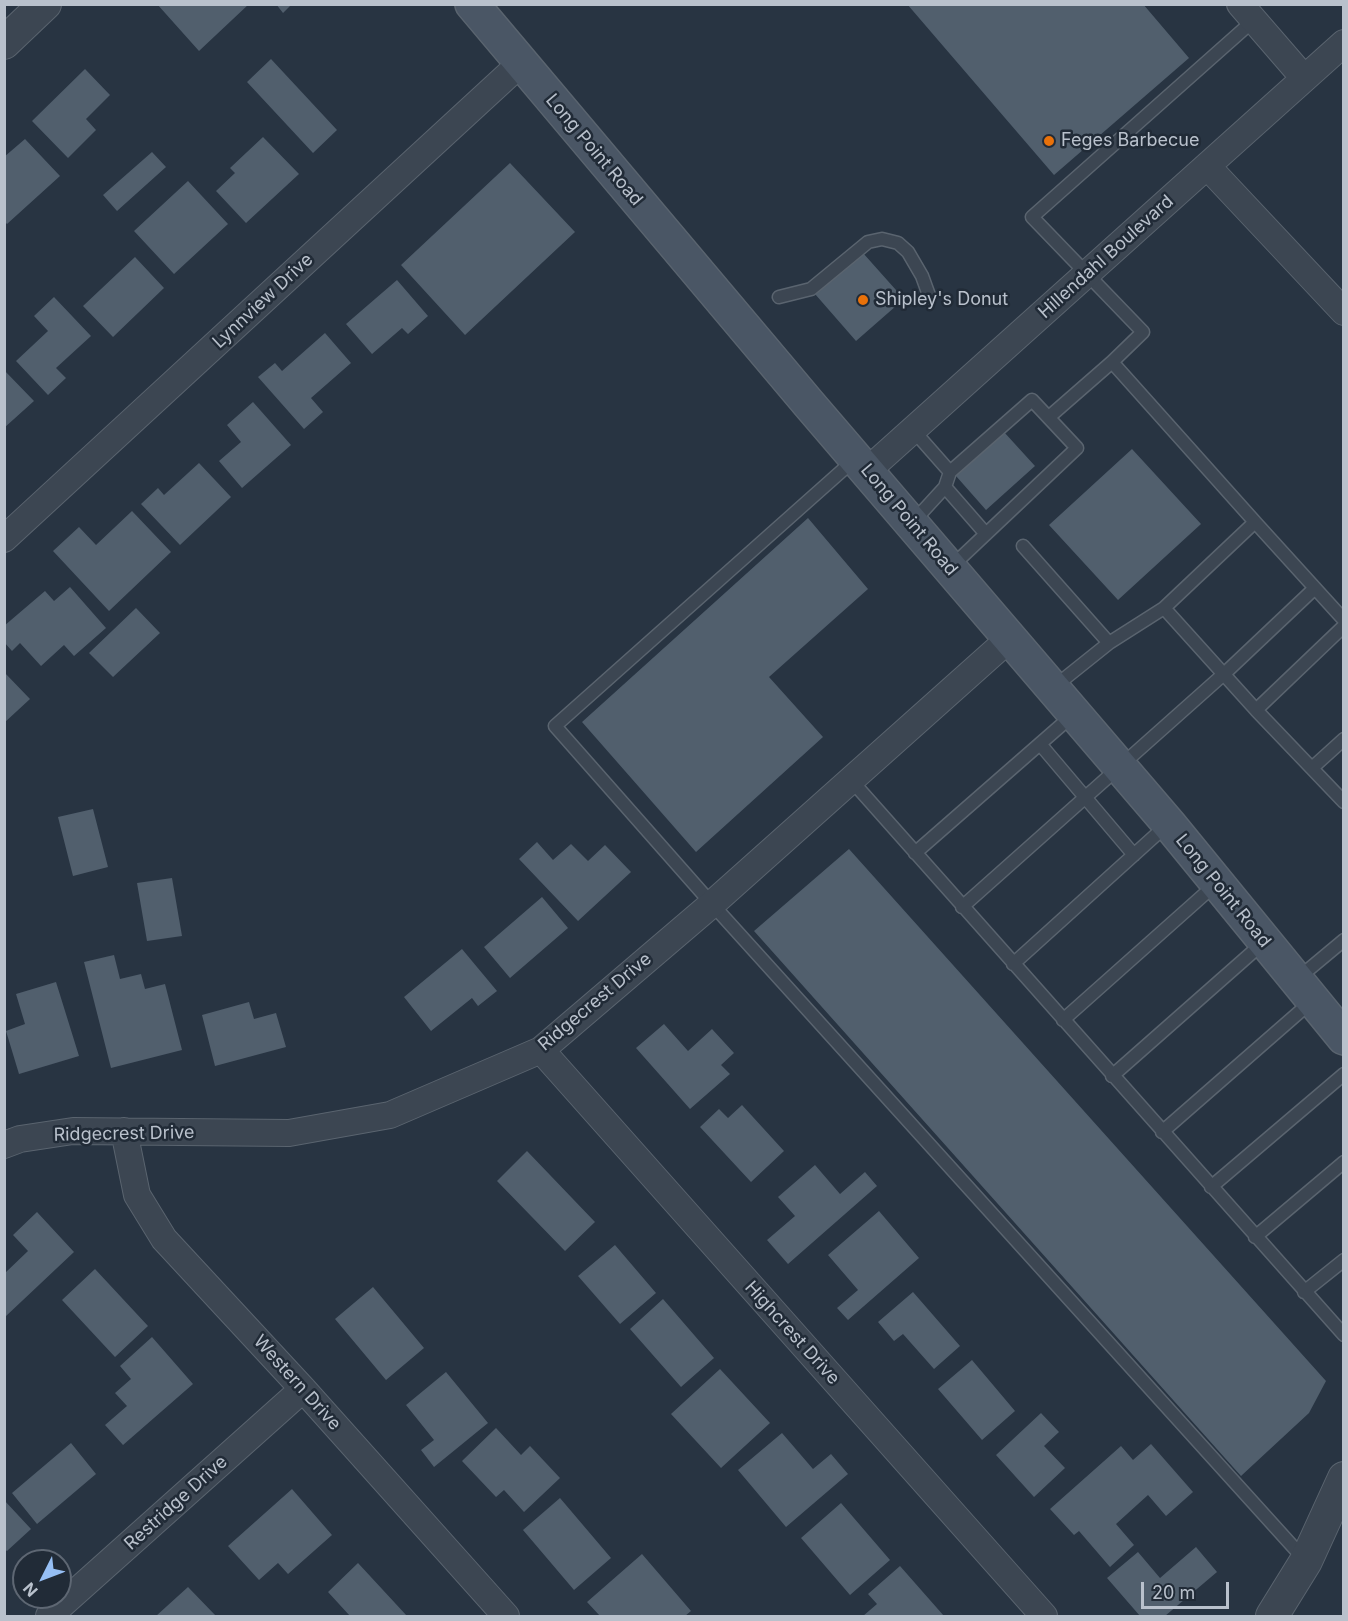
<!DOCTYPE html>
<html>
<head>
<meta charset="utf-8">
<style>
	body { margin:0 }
	#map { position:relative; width:1348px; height:1621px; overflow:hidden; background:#283442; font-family:Inter,sans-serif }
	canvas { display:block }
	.frame { position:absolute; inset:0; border:6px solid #b9c1cc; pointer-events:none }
	.north { position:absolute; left:12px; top:1549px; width:60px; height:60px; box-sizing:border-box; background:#212b37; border:2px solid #5e6773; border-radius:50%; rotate:228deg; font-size:16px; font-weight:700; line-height:24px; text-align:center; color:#b9c1cc }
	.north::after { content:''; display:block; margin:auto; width:21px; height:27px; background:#96bff4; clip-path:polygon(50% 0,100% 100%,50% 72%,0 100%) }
	.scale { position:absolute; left:1141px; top:1582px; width:88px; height:27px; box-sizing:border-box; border:3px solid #b9c1cc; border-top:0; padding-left:8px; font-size:18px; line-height:21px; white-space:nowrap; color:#b9c1cc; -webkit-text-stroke:4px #212b37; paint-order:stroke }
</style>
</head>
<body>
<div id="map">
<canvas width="1348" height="1621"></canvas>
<div class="frame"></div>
<div class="north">N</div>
<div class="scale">20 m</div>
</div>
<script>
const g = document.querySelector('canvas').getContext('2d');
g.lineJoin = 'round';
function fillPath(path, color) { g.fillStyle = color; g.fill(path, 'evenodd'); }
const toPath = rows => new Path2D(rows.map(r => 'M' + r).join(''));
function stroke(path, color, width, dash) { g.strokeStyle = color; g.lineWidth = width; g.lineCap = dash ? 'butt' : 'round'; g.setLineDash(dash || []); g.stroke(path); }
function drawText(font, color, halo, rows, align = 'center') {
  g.font = font + ' Inter,sans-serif'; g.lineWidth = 5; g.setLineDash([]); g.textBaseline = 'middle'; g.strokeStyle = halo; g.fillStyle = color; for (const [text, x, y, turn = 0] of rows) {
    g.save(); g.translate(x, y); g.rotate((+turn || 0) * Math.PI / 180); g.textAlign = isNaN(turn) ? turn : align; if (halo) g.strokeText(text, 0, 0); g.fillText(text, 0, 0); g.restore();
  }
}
const building = toPath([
	[157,4,249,4,199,51],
	[276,4,292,4,283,13],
	[907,4,1143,4,1189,58,1054,175],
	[271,59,337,130,313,153,247,82],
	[85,69,110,95,86,119,96,130,68,158,32,121],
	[263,137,299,174,246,223,216,191,235,173,230,168],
	[25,139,60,176,7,224,4,221,4,157],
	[152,152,166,167,117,211,103,195],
	[510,163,575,232,465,335,401,265],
	[188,181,228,224,174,274,134,231],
	[863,253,904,299,856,341,815,294],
	[135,257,164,288,113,337,83,306],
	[397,280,428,316,408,334,402,328,372,354,346,324],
	[54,297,91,336,56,368,66,378,48,395,16,361,48,331,34,316],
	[325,333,351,363,311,398,323,412,304,429,258,377,275,363,282,371],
	[4,370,34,401,4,428],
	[253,402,291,445,242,488,219,461,241,442,227,425],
	[1004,432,1035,466,986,510,956,476],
	[1132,449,1201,524,1118,600,1049,525],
	[199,463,231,497,180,545,141,504,158,488,164,495],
	[132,511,171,552,109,611,53,551,79,527,96,545],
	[808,518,868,589,769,677,823,737,696,852,582,722],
	[70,587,106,628,74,656,64,645,41,666,20,643,12,651,4,642,4,626,45,591,54,601],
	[136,608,160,633,113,677,89,653],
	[4,672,30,699,4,723],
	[93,809,108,867,73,876,58,817],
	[537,842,553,860,571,844,588,861,605,845,631,872,578,921,519,859],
	[849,849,1326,1381,1309,1413,1241,1476,754,931],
	[172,878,182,936,147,941,137,883],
	[542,897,568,928,510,978,484,947],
	[462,949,497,991,478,1006,472,998,431,1031,404,997],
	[114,955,120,979,141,974,145,989,165,984,182,1050,111,1068,84,962],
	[56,982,79,1056,19,1074,6,1031,25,1024,16,994],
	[249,1002,254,1019,276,1013,286,1047,215,1066,202,1015],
	[664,1024,688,1051,712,1029,734,1053,721,1065,730,1074,690,1109,636,1048],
	[742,1105,784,1151,751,1182,700,1127,719,1109,728,1118],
	[527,1151,595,1222,565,1251,497,1181],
	[815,1165,840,1194,865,1172,877,1186,788,1264,767,1240,795,1216,778,1197],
	[879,1211,919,1258,848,1320,837,1308,858,1290,828,1255],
	[37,1212,74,1252,5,1317,5,1273,28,1251,13,1235],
	[615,1245,656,1293,620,1324,578,1276],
	[95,1269,148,1326,115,1357,62,1300],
	[373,1287,424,1348,386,1380,335,1319],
	[913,1292,960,1346,934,1369,903,1334,894,1341,878,1322],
	[663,1299,714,1358,681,1387,630,1329],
	[152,1337,193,1384,123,1445,105,1425,127,1406,115,1393,131,1379,120,1366],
	[972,1360,1015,1411,982,1440,938,1389],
	[720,1369,770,1423,721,1468,671,1414],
	[446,1372,488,1423,434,1467,421,1450,434,1440,406,1405],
	[1041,1413,1059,1432,1044,1446,1065,1468,1034,1497,996,1455],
	[496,1428,521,1455,530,1446,560,1478,524,1512,504,1490,496,1497,462,1461],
	[782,1433,813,1469,831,1454,848,1474,786,1527,738,1470],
	[71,1443,96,1474,37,1524,12,1493],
	[1151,1444,1193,1492,1166,1516,1148,1495,1116,1524,1134,1545,1110,1567,1079,1531,1074,1535,1050,1509,1121,1446,1133,1460],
	[292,1489,332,1535,288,1574,278,1563,259,1580,228,1546],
	[560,1498,611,1558,574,1590,523,1530],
	[4,1500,31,1529,7,1551,4,1549],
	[841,1503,890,1560,850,1595,801,1538],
	[1196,1547,1217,1572,1165,1616,1140,1616,1107,1578,1138,1552,1160,1578],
	[642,1554,691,1611,685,1616,600,1616,587,1602],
	[358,1563,407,1616,350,1616,328,1592],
	[900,1566,944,1616,863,1616,877,1604,868,1594],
	[188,1587,216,1616,156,1616]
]);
const service = toPath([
	[1254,20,1032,217,1143,332,1112,362,1255,522,1164,608,1256,710,1344,802],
	[779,297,811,289,868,242,882,239,898,243,908,252,922,276,930,298],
	[1049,417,1112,362],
	[913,430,950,472],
	[854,460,555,726,712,904,1305,1560],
	[945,487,986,534],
	[1255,522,1344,620],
	[912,523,945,487,950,472,1032,400,1077,448,951,567],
	[1023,546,1109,643],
	[1054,687,1109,643,1164,608],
	[1256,710,1344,626],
	[1040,744,1134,855],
	[1312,768,1344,739],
	[851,780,1344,1335],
	[915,853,1074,714],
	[962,907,1225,673,1315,588],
	[1013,964,1168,824],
	[1296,980,1344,940],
	[1063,1020,1217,883],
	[1112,1076,1264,942],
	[1162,1132,1312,1001],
	[1211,1187,1344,1074],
	[1255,1237,1344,1162],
	[1304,1292,1344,1260]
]);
const minor = toPath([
	[1240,4,1304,78],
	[1207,166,1344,312],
	[867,471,1344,43],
	[4,539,521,63],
	[541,1050,1044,1616],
	[124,1131,137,1195,164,1239,303,1389,506,1616],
	[4,1145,20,1139,73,1131,289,1133,390,1115,541,1050,712,904,1010,638],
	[49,1616,303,1389]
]);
const tertiary = toPath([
	[4,43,45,4],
	[1272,1616,1306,1561,1344,1478]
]);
const secondary = toPath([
	[472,4,809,404,1169,824,1344,1038]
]);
const markers = [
	[1049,141,6,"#e8710a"],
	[863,300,6,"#e8710a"]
];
const poiNames = [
	["Feges Barbecue",1061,141],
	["Shipley's Donut",875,300]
];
const streetNames = [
	["Long Point Road",594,150,50],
	["Hillendahl Boulevard",1106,257,-42],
	["Lynnview Drive",263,301,-43],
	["Long Point Road",909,520,50],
	["Long Point Road",1223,891,51],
	["Ridgecrest Drive",595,1002,-40],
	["Ridgecrest Drive",124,1134,-1],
	["Highcrest Drive",792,1333,48],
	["Western Drive",297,1383,48],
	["Restridge Drive",176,1503,-42]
];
fillPath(building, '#515f6d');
stroke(service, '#5a646f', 15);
stroke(minor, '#5a646f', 28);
stroke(tertiary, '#5a646f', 34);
stroke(secondary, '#5a646f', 36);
stroke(service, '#3c4652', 12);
stroke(minor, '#3c4652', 26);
stroke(tertiary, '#3c4652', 32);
stroke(secondary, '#4a5665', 33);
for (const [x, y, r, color] of markers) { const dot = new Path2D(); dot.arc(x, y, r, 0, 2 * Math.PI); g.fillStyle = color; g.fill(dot); stroke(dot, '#212b37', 2); }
drawText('18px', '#b9c1cc', '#212b37', poiNames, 'left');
drawText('18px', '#b9c1cc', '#212b37', streetNames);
</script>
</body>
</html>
